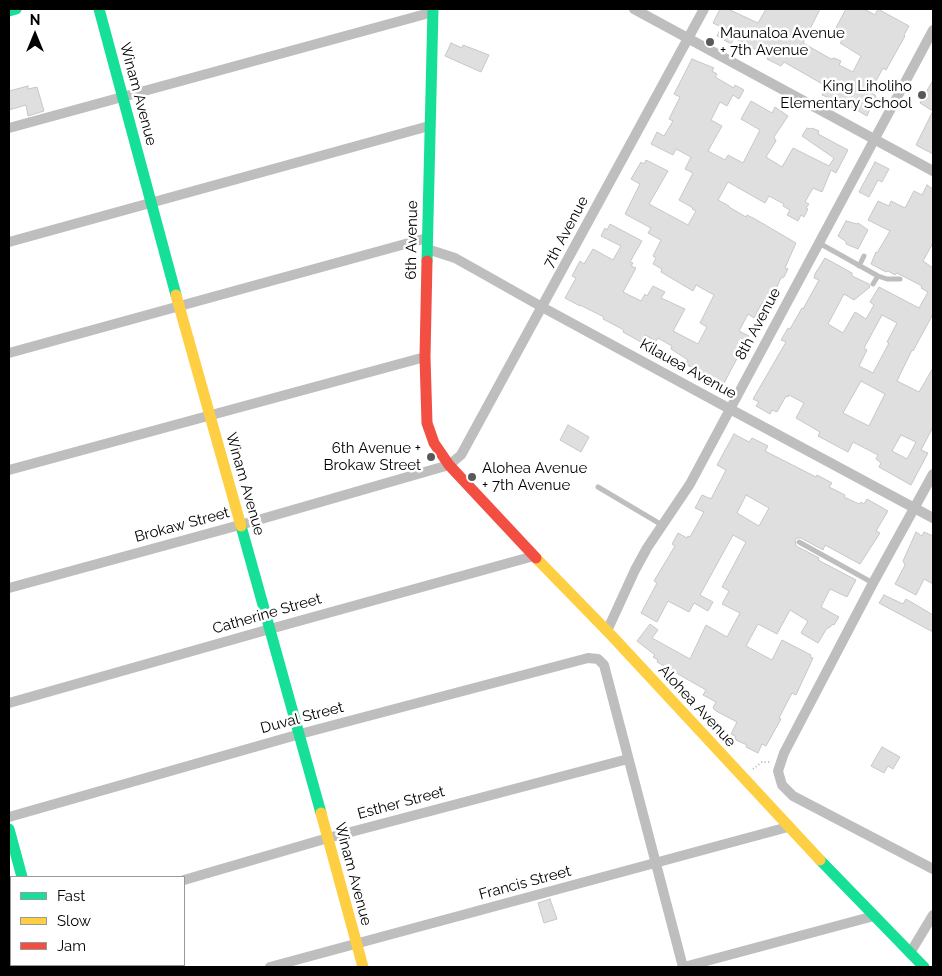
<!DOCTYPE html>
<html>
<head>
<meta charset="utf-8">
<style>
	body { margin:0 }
	#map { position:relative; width:942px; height:976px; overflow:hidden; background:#fff; font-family:Raleway,sans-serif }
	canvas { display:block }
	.frame { position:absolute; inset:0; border:10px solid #000; pointer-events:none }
	.legend { position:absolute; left:10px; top:876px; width:175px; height:90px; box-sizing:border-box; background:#fff; border:1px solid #999; margin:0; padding:6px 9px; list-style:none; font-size:15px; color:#000 }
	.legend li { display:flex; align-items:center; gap:10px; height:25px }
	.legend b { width:25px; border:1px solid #999 }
	.north { position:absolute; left:10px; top:10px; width:50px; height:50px; -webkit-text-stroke:4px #fff; paint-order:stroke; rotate:0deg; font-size:14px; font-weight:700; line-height:20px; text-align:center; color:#000 }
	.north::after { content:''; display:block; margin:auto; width:18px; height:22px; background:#000; clip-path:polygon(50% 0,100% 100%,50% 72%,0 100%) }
</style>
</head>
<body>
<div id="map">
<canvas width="942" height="976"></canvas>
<div class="frame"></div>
<ul class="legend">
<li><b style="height:6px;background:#16e098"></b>Fast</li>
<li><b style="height:6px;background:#ffcf43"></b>Slow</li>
<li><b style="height:6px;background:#f24e42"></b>Jam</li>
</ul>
<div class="north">N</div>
</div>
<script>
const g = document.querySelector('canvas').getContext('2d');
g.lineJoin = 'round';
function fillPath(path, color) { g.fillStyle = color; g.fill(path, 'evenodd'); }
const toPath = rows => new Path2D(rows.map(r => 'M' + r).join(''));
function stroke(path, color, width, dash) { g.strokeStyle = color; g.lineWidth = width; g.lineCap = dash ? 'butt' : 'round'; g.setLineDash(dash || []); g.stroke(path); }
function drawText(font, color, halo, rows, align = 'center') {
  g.font = font + ' Raleway,sans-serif'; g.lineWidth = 5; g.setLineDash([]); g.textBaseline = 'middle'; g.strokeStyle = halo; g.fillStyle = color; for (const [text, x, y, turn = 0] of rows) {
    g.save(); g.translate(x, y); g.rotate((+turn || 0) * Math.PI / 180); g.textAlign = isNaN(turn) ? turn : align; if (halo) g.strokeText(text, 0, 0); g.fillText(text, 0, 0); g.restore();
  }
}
const building = toPath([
	[720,9,728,9,758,23,766,9,820,9,803,43,831,59,834,58,841,61,839,65,853,72,861,56,840,43,842,40,832,35,846,9,864,9,875,15,878,9,909,26,904,35,905,36,886,70,883,68,870,92,876,96,867,116,848,105,822,95,826,86,784,62,781,66,767,59,770,54,757,47,755,49,734,38,731,44,717,36,721,27,713,23,720,9],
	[451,43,462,48,463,45,489,55,481,72,445,56,451,43],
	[692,59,714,68,712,71,717,74,715,77,734,88,735,85,744,90,739,99,733,95,727,106,720,102,711,120,722,126,708,151,725,160,728,155,743,163,760,130,741,119,751,101,772,113,775,107,788,116,774,137,776,141,766,157,782,167,793,148,829,166,834,158,802,136,807,128,811,129,812,128,819,131,818,134,848,150,836,173,831,170,822,192,813,188,805,202,809,204,806,208,808,209,804,217,801,215,798,221,787,215,790,210,783,206,784,204,769,196,765,203,728,182,718,200,729,206,729,207,746,217,747,215,755,219,796,243,785,268,788,269,784,277,781,278,768,306,762,303,754,318,748,314,739,331,749,336,724,383,685,364,688,360,671,349,672,346,658,338,656,341,645,335,641,342,623,332,624,330,603,319,604,317,580,305,580,306,565,298,576,278,572,276,580,261,584,264,593,249,613,260,621,246,601,236,605,228,607,230,610,224,642,241,630,262,633,263,631,266,636,268,623,292,641,301,645,294,647,296,653,286,665,292,661,298,685,309,673,331,698,344,707,327,700,323,714,295,696,285,693,291,661,272,662,269,653,264,656,258,653,256,661,240,648,233,651,228,625,214,640,184,631,179,641,162,644,164,646,160,668,171,649,204,688,225,696,211,692,209,693,208,679,200,693,173,685,169,691,157,676,149,673,155,651,144,657,132,664,136,673,121,669,119,680,97,674,94,692,59],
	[933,80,933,111,920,103,933,80],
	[28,86,28,89,37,87,44,111,28,116,26,105,9,110,9,91,28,86],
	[933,111,933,154,916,145,933,111],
	[875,162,889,169,882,182,878,180,869,197,859,192,875,162],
	[927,185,933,189,933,243,923,261,933,268,933,314,913,351,912,350,897,381,919,392,933,368,933,427,921,450,928,453,911,485,879,467,881,463,876,459,878,455,853,442,848,452,818,436,820,432,796,418,804,403,789,395,788,397,786,396,777,412,772,410,770,414,756,406,759,402,753,399,786,342,781,340,788,328,790,329,802,308,803,309,819,280,814,278,815,274,825,258,852,273,852,276,869,284,870,287,854,300,844,294,828,324,843,333,855,312,866,319,874,305,870,302,879,287,919,308,928,292,921,288,922,286,897,273,895,275,888,271,886,272,871,264,876,252,877,253,890,231,868,220,878,201,889,206,891,201,905,208,914,191,922,195,927,185],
	[882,315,897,323,887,342,889,343,873,373,859,366,867,350,864,348,882,315],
	[861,381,885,394,869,426,843,413,861,381],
	[901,435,916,442,907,459,892,451,901,435],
	[846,221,857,224,858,223,868,230,858,249,846,244,846,242,844,240,838,236,846,221],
	[568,425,589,437,581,452,560,440,568,425],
	[734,434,749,442,752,438,768,446,765,451,816,477,817,475,832,483,829,487,845,495,844,497,859,504,861,502,864,504,867,499,888,511,876,531,880,533,860,564,825,545,823,550,801,538,797,538,795,540,796,546,819,558,818,560,856,580,847,597,830,589,821,607,839,617,834,625,833,624,829,628,827,628,818,643,801,633,808,621,790,610,777,634,758,624,746,646,772,660,782,640,811,655,810,657,813,658,796,695,792,693,779,718,781,719,766,746,762,744,758,753,746,747,747,745,736,740,735,736,731,734,737,722,716,711,713,708,716,702,703,695,706,690,657,662,658,660,653,657,655,655,637,641,650,624,658,630,652,638,690,659,706,625,727,637,740,613,722,604,729,591,722,587,746,542,733,535,700,595,713,602,708,611,694,603,689,612,668,601,657,622,641,613,657,583,654,581,675,546,672,544,678,533,687,538,688,536,690,537,704,512,695,508,702,495,711,499,726,470,717,465,734,434],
	[746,495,769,508,759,526,737,513,746,495],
	[916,532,922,536,924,532,933,536,933,584,924,579,916,595,895,584,905,565,903,561,916,532],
	[884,595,903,604,906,599,933,615,933,632,879,603,884,595],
	[882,747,900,757,893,769,888,766,884,773,871,766,882,747],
	[550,899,557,919,544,923,538,903,550,899]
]);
const path = toPath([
	[753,769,762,762,771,762]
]);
const lane = toPath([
	[819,243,878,276,887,279,900,279],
	[859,266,864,256],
	[873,284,878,276],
	[598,487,662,525],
	[799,542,873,583]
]);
const street = toPath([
	[634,9,933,171],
	[9,128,433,12],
	[9,242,429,126],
	[427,249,455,258,480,272,542,307,730,409,933,518],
	[9,353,427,238],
	[9,470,425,357],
	[933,474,873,583,784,753,778,771,782,785,793,796,933,869],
	[9,588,258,520,449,465,461,455,704,9],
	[607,631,635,570,647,548,690,484,933,30],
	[9,703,270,629,534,556],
	[9,817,300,734,588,658,598,659,604,665,683,967],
	[184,880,328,838,628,759],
	[9,930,11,930],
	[910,953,933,915],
	[270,967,788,827],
	[684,967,874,916]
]);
const fast = toPath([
	[99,9,176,295],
	[9,11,16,9],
	[427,261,433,9],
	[241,526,321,813],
	[9,829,22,877],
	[820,860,924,967]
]);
const slow = toPath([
	[176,295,241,526],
	[536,558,612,636,820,860],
	[321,813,363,967],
	[46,965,47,967]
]);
const jam = toPath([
	[427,261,425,357,427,423,434,443,449,465,536,558]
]);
const markers = [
	[710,42,5,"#595959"],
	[922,95,5,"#595959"],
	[431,457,5,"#595959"],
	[472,477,5,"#595959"]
];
const poiNames = [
	["Maunaloa Avenue",720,33],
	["+ 7th Avenue",720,50],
	["King Liholiho",912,86,"right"],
	["Elementary School",912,103,"right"],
	["6th Avenue +",421,448,"right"],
	["Brokaw Street",421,465,"right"],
	["Alohea Avenue",482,468],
	["+ 7th Avenue",482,485]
];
const streetNames = [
	["Winam Avenue",138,94,75],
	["7th Avenue",566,232,-62],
	["6th Avenue",412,240,-89],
	["8th Avenue",758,324,-62],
	["Kilauea Avenue",688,369,29],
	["Winam Avenue",245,484,74],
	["Brokaw Street",182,525,-15],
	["Catherine Street",267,614,-16],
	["Alohea Avenue",697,706,47],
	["Duval Street",302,718,-15],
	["Esther Street",401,803,-15],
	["Winam Avenue",353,874,75],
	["Francis Street",525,883,-15]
];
fillPath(building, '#dfdfdf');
stroke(building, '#c7c7c7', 1);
stroke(path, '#b9b9b9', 2, [1, 2.5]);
stroke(lane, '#bebebe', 5);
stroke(street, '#bebebe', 10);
stroke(fast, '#16e098', 11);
stroke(slow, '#ffcf43', 11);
stroke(jam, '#f24e42', 11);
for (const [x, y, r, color] of markers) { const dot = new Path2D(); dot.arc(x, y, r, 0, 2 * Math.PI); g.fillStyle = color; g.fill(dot); stroke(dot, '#fff', 2); }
drawText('15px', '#000', '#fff', poiNames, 'left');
drawText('15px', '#000', '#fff', streetNames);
</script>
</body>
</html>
